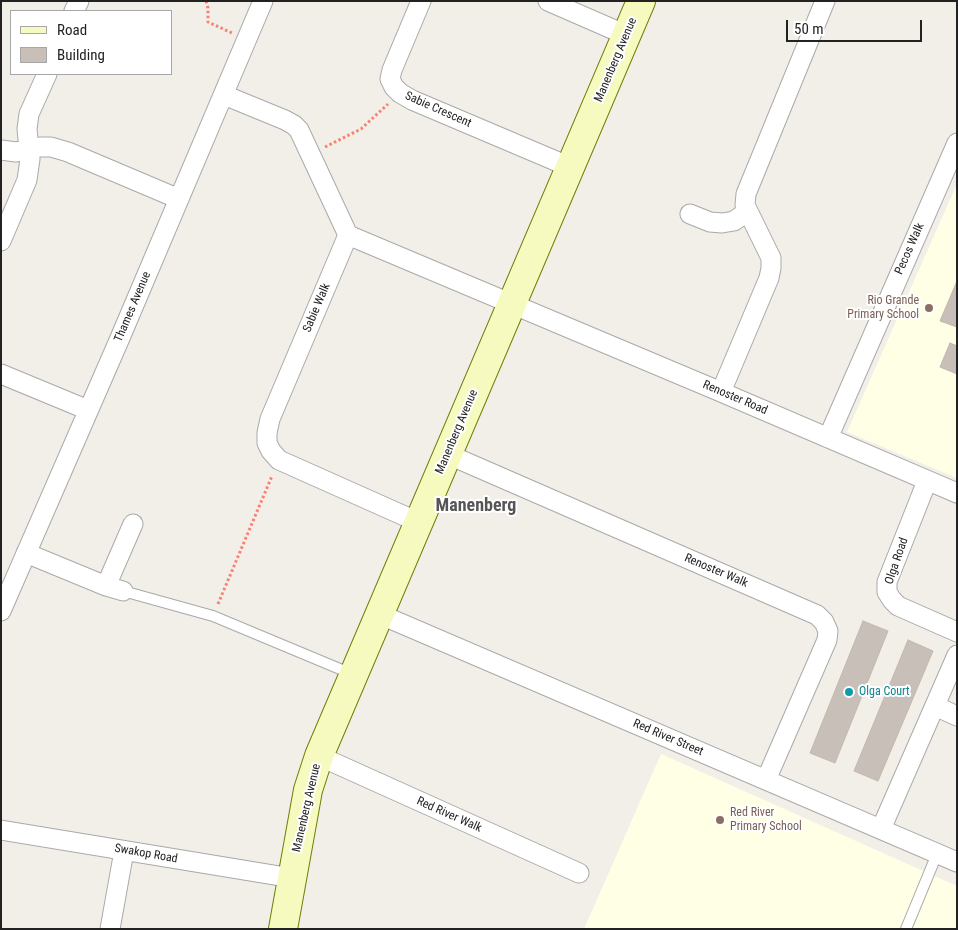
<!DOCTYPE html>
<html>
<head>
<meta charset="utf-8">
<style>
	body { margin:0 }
	#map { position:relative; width:958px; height:930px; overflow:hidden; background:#f2efe9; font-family:"Roboto Condensed",sans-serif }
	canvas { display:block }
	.frame { position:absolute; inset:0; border:2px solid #222; pointer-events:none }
	.legend { position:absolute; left:10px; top:10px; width:162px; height:65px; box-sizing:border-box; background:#fff; border:1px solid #a7a7a7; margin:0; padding:6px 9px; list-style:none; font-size:15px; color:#222 }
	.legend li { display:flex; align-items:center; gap:10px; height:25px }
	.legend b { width:25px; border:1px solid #a7a7a7 }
	.scale { position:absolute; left:786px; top:20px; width:136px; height:22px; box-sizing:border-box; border:2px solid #222; border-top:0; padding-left:6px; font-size:15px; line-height:18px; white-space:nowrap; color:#222; -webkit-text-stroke:4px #fff; paint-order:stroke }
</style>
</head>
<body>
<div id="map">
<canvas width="958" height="930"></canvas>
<div class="frame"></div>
<ul class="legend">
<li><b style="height:6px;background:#f7fabf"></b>Road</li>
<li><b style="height:14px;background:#c7bfb8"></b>Building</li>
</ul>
<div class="scale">50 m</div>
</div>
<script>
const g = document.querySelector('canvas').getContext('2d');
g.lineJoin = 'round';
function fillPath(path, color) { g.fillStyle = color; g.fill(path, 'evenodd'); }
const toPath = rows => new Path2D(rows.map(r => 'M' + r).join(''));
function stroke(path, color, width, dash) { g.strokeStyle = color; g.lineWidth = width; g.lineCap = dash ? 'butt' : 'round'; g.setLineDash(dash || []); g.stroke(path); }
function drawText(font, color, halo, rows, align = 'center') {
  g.font = font + ' "Roboto Condensed",sans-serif'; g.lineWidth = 4; g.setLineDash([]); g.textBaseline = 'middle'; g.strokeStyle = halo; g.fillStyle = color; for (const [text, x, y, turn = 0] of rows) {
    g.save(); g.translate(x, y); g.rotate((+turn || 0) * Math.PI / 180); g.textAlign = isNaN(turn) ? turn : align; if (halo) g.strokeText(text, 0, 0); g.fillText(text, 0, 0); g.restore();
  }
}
const education = toPath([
	[957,184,957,478,847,432],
	[661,754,957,886,957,929,584,929]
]);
const building = toPath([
	[957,281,957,327,940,321,957,281],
	[950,343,957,346,957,374,940,367,950,343],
	[863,621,888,631,835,763,810,753,863,621],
	[908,640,933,651,878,781,854,771,908,640]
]);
const path = toPath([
	[206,1,208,8,208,22,232,33],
	[325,147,361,129,388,104],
	[218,604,272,476]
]);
const lane = toPath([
	[123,591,213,616,352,674],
	[906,929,937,854]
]);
const street = toPath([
	[421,1,392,70,390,79,394,87,400,93,412,100,570,167],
	[548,1,626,35],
	[74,11,79,1],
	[224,95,285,120,294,125,299,130,348,235,270,419,267,433,267,443,271,451,279,460,418,522],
	[1,150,16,152,40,147,51,147,68,152,179,199],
	[690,214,710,222,722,223,734,221,748,211],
	[348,235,721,392,957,493],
	[1,241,27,180,30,159,27,129,29,114,47,74],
	[1,374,88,410],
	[721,392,769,278,771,268,771,258,745,205,746,194,825,1],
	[828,438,957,143],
	[447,454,817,615,824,622,828,631,827,640,766,780],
	[927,481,887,582,887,592,892,600,898,606,957,632],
	[26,553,106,586,123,591],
	[106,586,133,524],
	[1,611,120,338,263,1],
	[379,614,957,862],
	[935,706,957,716],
	[319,756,579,873],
	[881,829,957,655],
	[1,830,292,878],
	[110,929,124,851]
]);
const secondary = toPath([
	[283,929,308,790,319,756,641,1]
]);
const markers = [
	[929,308,5,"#8d6e63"],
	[849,692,5,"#0f9aa8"],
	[720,820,5,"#8d6e63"]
];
const streetNames = [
	["Manenberg Avenue",616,60,-67],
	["Sabie Crescent",438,110,24],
	["Pecos Walk",910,249,-66],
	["Thames Avenue",133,307,-67],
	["Sabie Walk",317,308,-67],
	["Renoster Road",735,398,23],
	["Manenberg Avenue",457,432,-67],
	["Olga Road",897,561,-71],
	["Renoster Walk",716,571,23],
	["Red River Street",668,738,23],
	["Manenberg Avenue",307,808,-77],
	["Red River Walk",449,815,24],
	["Swakop Road",146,854,10]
];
const educationNames = [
	["Rio Grande",919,301],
	["Primary School",919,315],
	["Red River",730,813,"left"],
	["Primary School",730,827,"left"]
];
const cultureNames = [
	["Olga Court",859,692]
];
const districtNames = [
	["Manenberg",476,506]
];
fillPath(education, '#ffffe5');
fillPath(building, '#c7bfb8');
stroke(building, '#c4b6ab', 1);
stroke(lane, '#a9a9a9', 12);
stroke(street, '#a9a9a9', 21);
stroke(secondary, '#707d05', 30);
stroke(path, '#fa8072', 3, [2.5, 2.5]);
stroke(lane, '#fff', 10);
stroke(street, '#fff', 19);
stroke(secondary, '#f7fabf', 28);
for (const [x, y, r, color] of markers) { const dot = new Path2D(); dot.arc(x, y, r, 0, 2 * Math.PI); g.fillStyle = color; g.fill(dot); stroke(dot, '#fff', 2); }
drawText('12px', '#222', '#fff', streetNames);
drawText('12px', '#785e54', '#fff', educationNames, 'right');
drawText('12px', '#0d838f', '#fff', cultureNames, 'left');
drawText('bold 18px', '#555', '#fff', districtNames);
</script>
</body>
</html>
